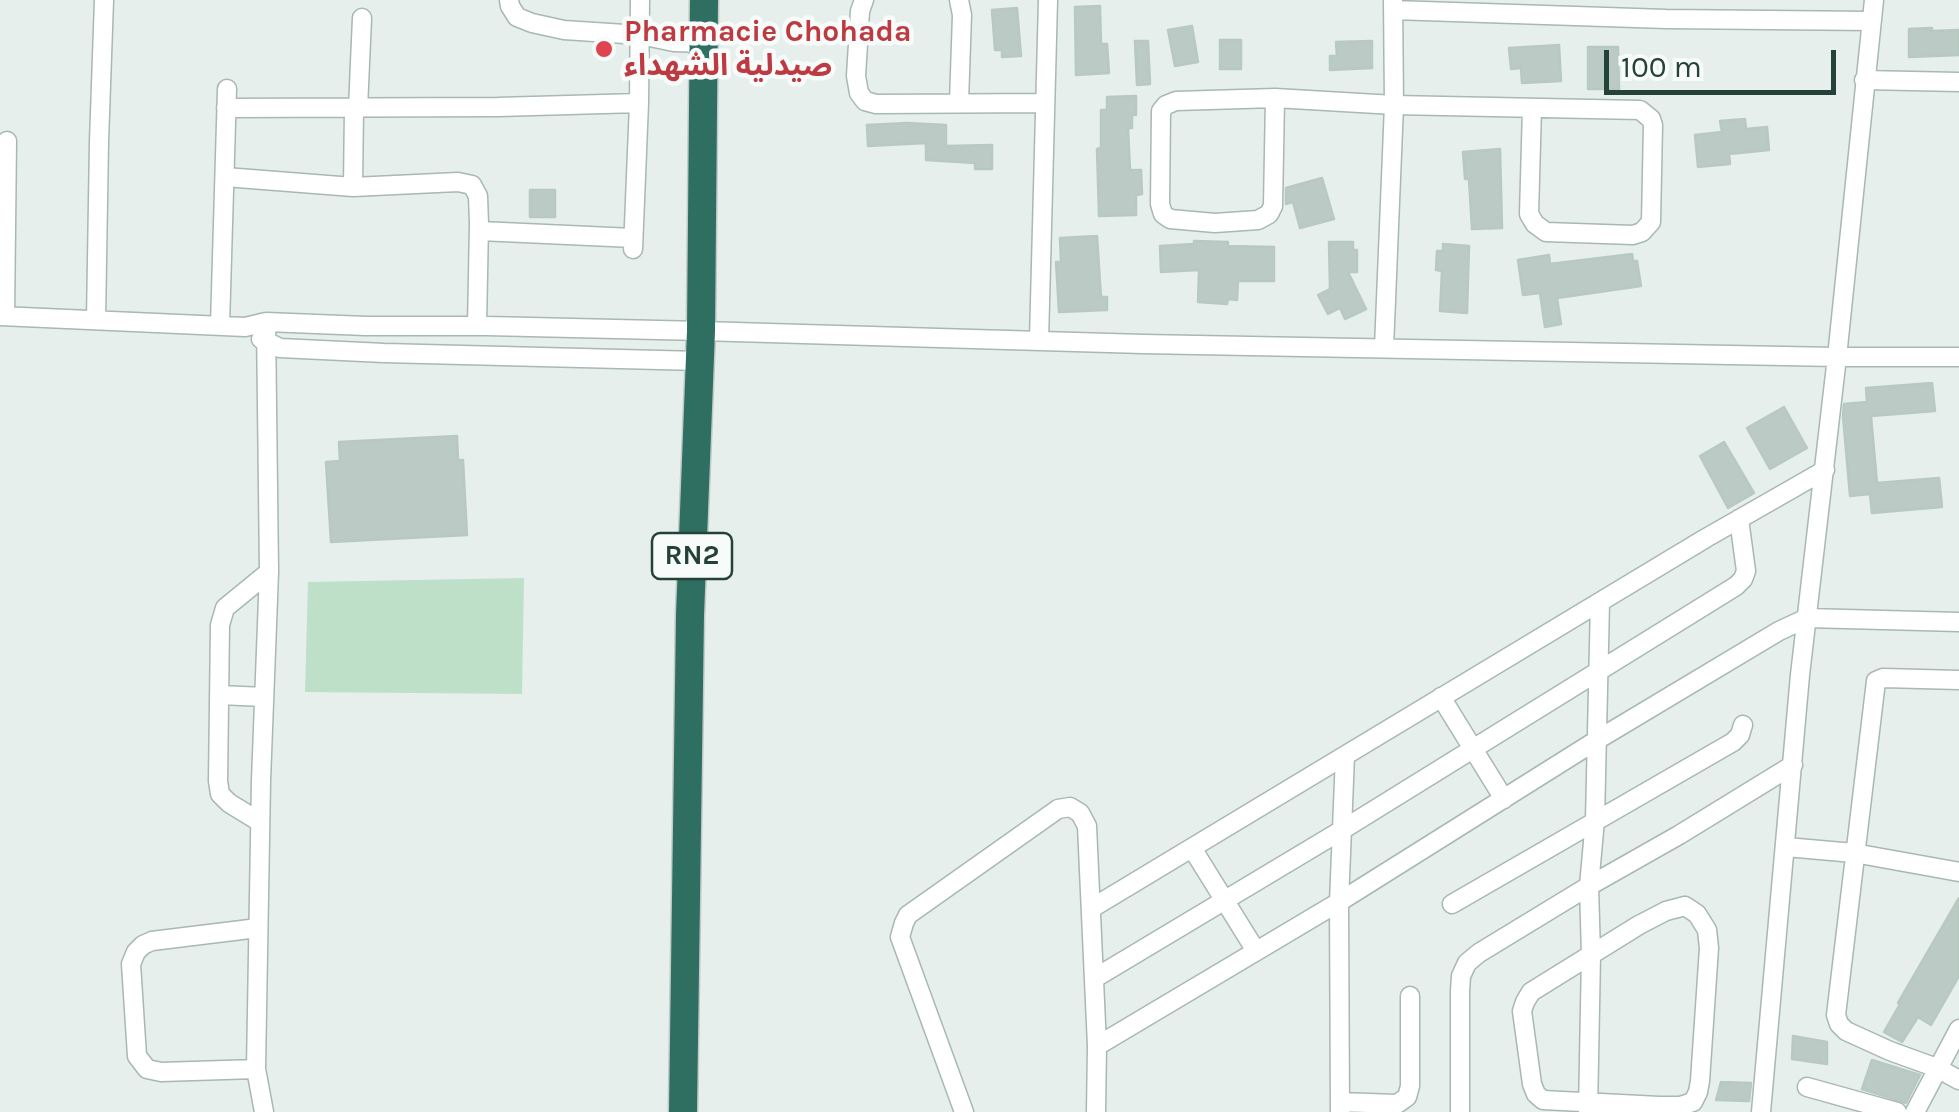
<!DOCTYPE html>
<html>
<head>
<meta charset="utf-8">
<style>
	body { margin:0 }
	#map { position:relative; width:1959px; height:1112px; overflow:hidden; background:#e6efeb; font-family:Karla,sans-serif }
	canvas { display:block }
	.scale { position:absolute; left:1604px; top:50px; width:232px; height:45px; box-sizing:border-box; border:5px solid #24423a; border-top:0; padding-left:12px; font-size:30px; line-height:35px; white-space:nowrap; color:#24423a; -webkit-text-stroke:8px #f7fbf9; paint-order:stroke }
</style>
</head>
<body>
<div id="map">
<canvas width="1959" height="1112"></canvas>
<div class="scale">100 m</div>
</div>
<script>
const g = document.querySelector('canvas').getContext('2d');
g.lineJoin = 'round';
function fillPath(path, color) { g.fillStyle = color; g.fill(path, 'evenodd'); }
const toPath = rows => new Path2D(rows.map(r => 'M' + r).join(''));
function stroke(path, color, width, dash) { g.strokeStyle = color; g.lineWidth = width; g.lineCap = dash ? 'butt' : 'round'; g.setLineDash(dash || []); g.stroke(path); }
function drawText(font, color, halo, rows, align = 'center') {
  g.font = font + ' Karla,"Noto Sans Arabic",sans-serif'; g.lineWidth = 9; g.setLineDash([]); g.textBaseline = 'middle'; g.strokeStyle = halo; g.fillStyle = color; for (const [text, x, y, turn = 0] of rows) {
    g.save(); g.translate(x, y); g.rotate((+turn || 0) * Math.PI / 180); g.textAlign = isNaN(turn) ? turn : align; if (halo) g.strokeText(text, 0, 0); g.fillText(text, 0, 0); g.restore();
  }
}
const green = toPath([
	[524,578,522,694,305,692,308,582]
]);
const building = toPath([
	[1100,6,1101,44,1107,44,1109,73,1076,75,1075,7,1100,6],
	[1017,8,1021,56,1002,57,1002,50,995,50,992,10,1017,8],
	[1192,26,1198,62,1175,66,1168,30,1192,26],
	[1932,28,1932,31,1959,30,1959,55,1909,57,1909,29,1932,28],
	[1220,40,1241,40,1241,69,1220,69,1220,40],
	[1135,41,1148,41,1150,84,1137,85,1135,41],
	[1372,41,1372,68,1330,70,1330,56,1337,56,1336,42,1372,41],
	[1559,45,1561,81,1522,83,1521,68,1511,69,1509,48,1559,45],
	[1588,47,1618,47,1619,89,1588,89,1588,47],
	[1136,96,1136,115,1132,115,1132,128,1128,128,1130,170,1141,170,1142,194,1136,195,1136,215,1099,216,1097,149,1101,148,1101,110,1107,110,1107,97,1136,96],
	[1745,119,1746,129,1767,127,1769,150,1729,154,1730,164,1698,167,1695,135,1722,132,1720,121,1745,119],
	[907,123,946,125,946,146,992,145,992,169,975,169,975,163,926,160,926,143,868,146,867,125,907,123],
	[1500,149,1502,228,1472,229,1469,179,1465,179,1463,152,1500,149],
	[1322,178,1334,219,1300,228,1293,202,1286,204,1286,188,1322,178],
	[530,190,555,190,555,217,530,217,530,190],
	[1097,236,1101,297,1107,297,1107,310,1059,312,1056,262,1061,262,1060,238,1097,236],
	[1194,241,1228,242,1228,246,1274,247,1274,281,1238,281,1237,300,1228,299,1227,304,1198,302,1199,270,1161,272,1160,246,1194,244,1194,241],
	[1329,242,1353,242,1353,250,1357,250,1357,272,1348,272,1366,309,1345,319,1340,308,1328,314,1318,295,1330,289,1329,242],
	[1443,244,1469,246,1467,313,1440,311,1442,271,1436,270,1437,251,1443,251,1443,244],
	[1632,254,1633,261,1637,261,1641,286,1557,298,1561,324,1545,327,1540,293,1523,295,1518,260,1549,255,1550,264,1632,254],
	[1932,383,1935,411,1871,416,1877,483,1939,478,1942,507,1872,513,1870,494,1850,496,1843,416,1844,404,1867,402,1866,388,1932,383],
	[1784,407,1807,448,1770,469,1747,428,1784,407],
	[457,436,458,460,463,460,467,535,331,542,326,462,340,461,339,442,457,436],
	[1724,442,1754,493,1728,508,1700,456,1724,442],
	[1959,898,1959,976,1931,1025,1918,1017,1902,1042,1884,1032,1900,1004,1898,1003,1959,898],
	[1793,1036,1827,1042,1827,1064,1792,1059,1793,1036],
	[1872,1060,1920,1075,1906,1103,1862,1089,1872,1060],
	[1721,1082,1751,1083,1749,1101,1716,1100,1721,1082]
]);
const minor = toPath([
	[509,0,510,6,517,17,532,23,564,30,640,35,674,42,704,43],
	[864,0,860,11,856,76,859,93,865,101,876,104,1045,103],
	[959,0,962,15,959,102],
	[1393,10,1666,19,1872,21],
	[1864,80,1959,82],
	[1275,98,1273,206,1269,214,1258,220,1215,223,1170,219,1163,214,1160,204,1161,111,1166,105,1176,101,1275,98,1394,105,1640,110,1651,119,1653,125,1651,222,1642,232,1633,235,1546,232,1535,224,1529,214,1532,108],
	[226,108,498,107,639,103],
	[358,108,362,18],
	[225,177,353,187,458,182,472,185,478,196,479,224,477,326],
	[353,187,354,108],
	[480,231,633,238],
	[633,249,639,103,640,0],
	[0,316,245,327,266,322,366,326,487,326,701,331,1143,344,1837,357,1959,357],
	[5,316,7,141],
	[96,320,99,142,104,0],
	[220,325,227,89],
	[261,339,280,348,384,353,699,361],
	[1039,340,1048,0],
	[1384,348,1394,105,1393,0],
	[1959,680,1883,678,1876,681,1836,1015,1839,1024,1846,1031,1890,1051,1937,1068,1959,1080],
	[219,695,264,697],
	[1441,697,1504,799],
	[260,822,229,803,220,794,218,781,220,625,225,608,269,572],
	[1786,847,1854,853,1959,872],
	[1192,848,1256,951],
	[1452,904,1733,742,1740,735,1743,725],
	[1685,906,1697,914,1707,930,1709,948,1700,1081,1698,1092,1693,1102,1680,1106,1659,1106,1543,1100,1536,1094,1532,1084,1522,1011,1525,1002,1531,992,1639,925,1666,911,1685,906],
	[1092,908,1706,538,1825,470],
	[258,928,152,941,143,945,136,952,131,964,137,1056,147,1069,161,1072,256,1069,261,781,269,572,266,322],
	[1095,978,1342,830,1736,586,1743,579,1746,571,1739,519],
	[1097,1046,1339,902,1597,740,1779,631,1807,618,1959,622],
	[256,1069,264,1112],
	[1807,1087,1897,1112],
	[1340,1102,1397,1104,1407,1097,1410,1086,1410,996],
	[964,1112,900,937,904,923,908,915,1058,809,1070,807,1080,813,1087,826,1097,1046,1096,1112],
	[1340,1112,1339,902,1345,756],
	[1460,1112,1460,991,1461,976,1467,963,1479,953,1589,886,1679,835,1793,765],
	[1588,1112,1591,955,1589,886,1595,820,1600,602],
	[1761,1112,1800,675,1837,357,1874,0],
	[1915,1112,1959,1029]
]);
const highway = toPath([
	[683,1112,690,615,701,331,704,0]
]);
const markers = [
	[604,49,10,"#e0444e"]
];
const shields = [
	[692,556,80]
];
const shieldNames = [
	["RN2",692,556]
];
const healthNames = [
	["Pharmacie Chohada",624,32],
	["صيدلية الشهداء",624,66]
];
fillPath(green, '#bfe0c8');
fillPath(building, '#bbcac4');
stroke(building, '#b8c9c2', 2.5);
stroke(minor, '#a8b8b2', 21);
stroke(highway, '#c2cac8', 31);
stroke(minor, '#fff', 18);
stroke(highway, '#2f6f62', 28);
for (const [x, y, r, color] of markers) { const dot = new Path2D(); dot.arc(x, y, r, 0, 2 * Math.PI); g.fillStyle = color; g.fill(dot); stroke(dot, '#f7fbf9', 4); }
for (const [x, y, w] of shields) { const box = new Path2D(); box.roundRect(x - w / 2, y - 23, w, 46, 8); g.fillStyle = '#f7fbf9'; g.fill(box); stroke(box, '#24423a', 2.5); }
drawText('bold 28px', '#24423a', null, shieldNames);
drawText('bold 30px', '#be3a42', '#f7fbf9', healthNames, 'left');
</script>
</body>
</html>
